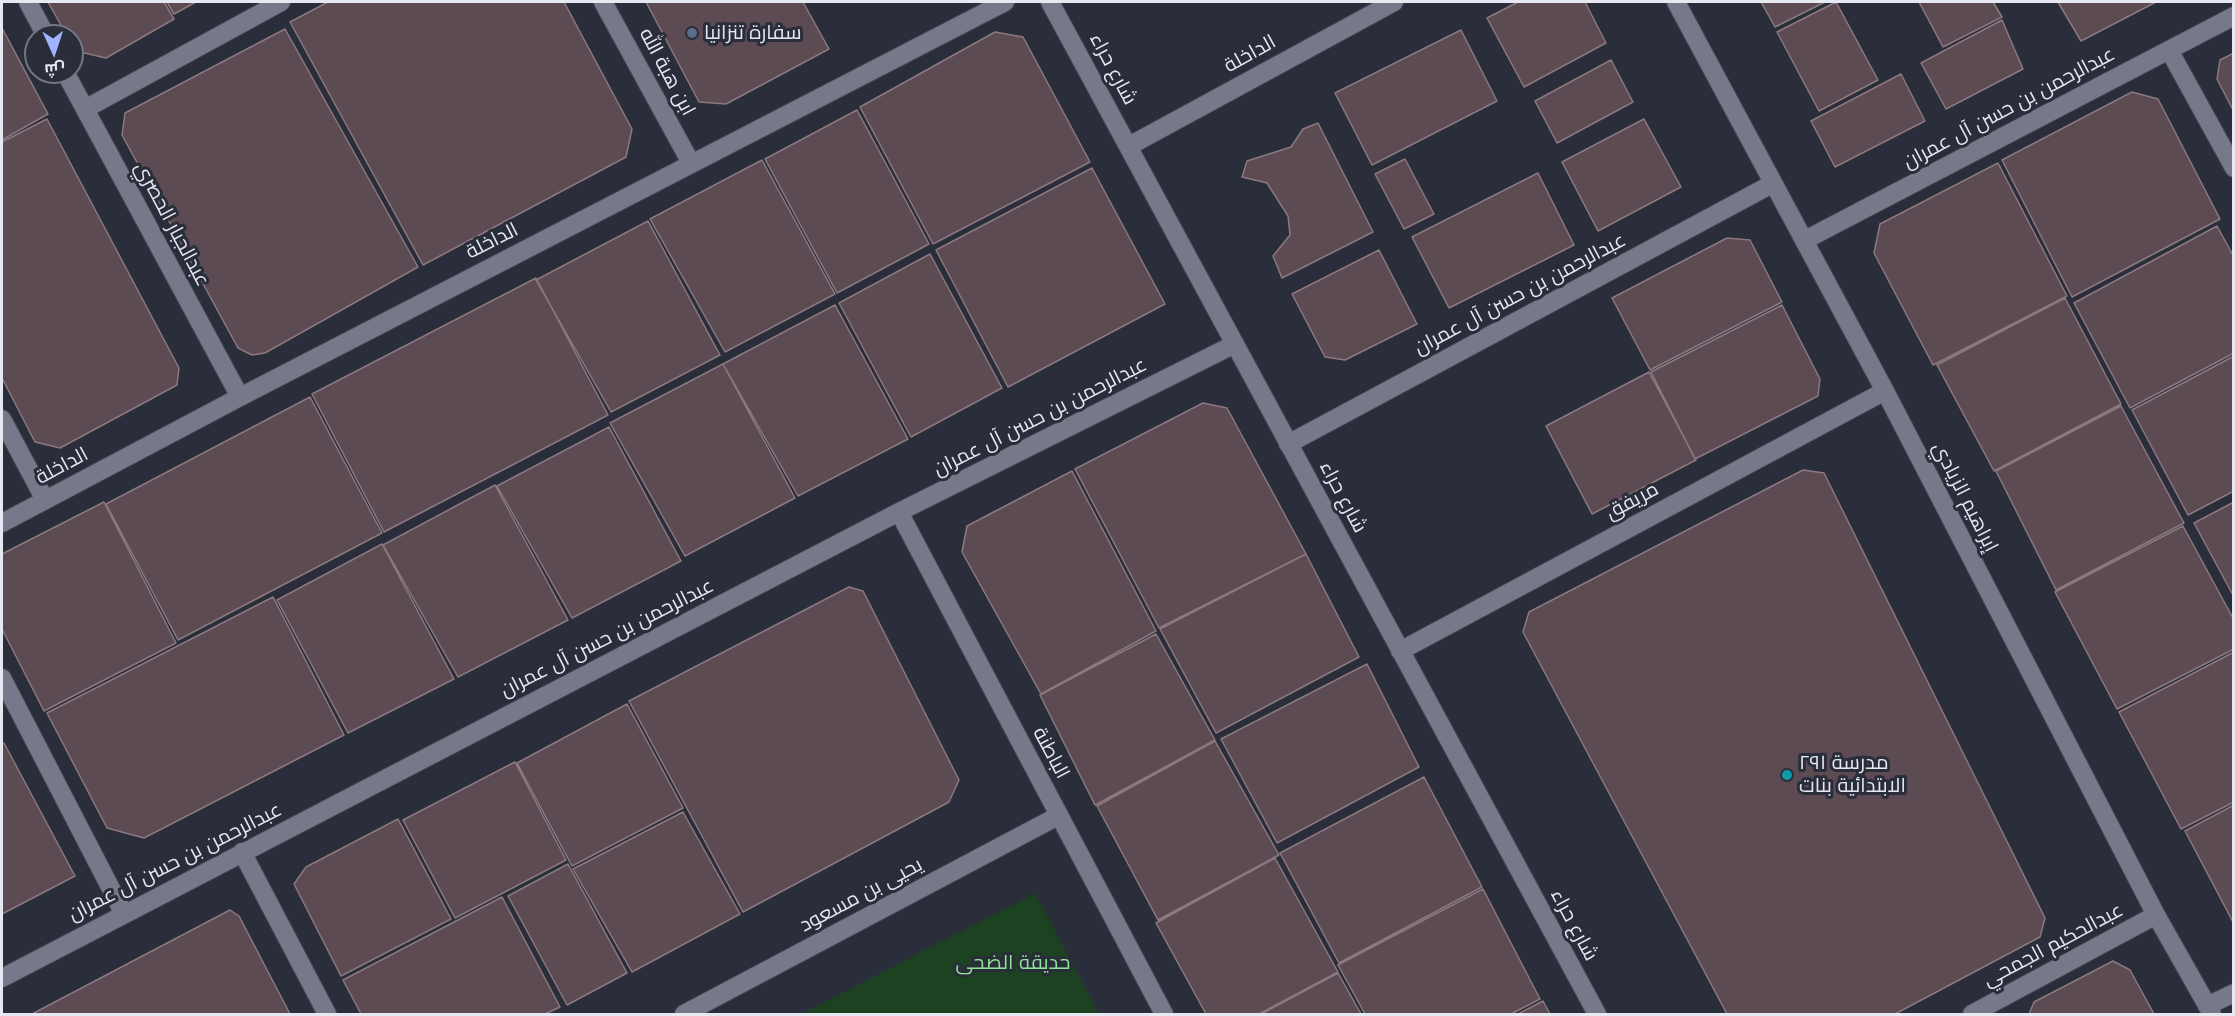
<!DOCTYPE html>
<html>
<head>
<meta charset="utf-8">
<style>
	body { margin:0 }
	#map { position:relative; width:2235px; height:1016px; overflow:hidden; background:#2a2d3a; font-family:Inter,Cairo,sans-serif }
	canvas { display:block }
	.frame { position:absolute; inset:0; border:3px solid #e6e9f2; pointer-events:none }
	.north { position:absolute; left:24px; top:24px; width:60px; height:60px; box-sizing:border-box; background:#2a2d3a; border:2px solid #757884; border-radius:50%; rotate:177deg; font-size:16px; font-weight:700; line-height:24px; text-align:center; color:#e6e9f2 }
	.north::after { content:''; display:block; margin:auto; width:21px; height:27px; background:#a0b3fd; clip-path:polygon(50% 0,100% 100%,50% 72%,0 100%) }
</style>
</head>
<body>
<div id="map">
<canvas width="2235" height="1016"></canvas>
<div class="frame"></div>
<div class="north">ش</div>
</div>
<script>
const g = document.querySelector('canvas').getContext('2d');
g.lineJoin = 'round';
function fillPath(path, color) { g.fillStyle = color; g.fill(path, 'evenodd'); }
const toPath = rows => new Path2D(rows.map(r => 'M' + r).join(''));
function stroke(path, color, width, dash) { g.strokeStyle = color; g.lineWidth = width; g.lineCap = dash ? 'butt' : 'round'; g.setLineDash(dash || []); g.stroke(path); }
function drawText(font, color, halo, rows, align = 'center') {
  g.font = font + ' Inter,Cairo,sans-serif'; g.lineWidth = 6; g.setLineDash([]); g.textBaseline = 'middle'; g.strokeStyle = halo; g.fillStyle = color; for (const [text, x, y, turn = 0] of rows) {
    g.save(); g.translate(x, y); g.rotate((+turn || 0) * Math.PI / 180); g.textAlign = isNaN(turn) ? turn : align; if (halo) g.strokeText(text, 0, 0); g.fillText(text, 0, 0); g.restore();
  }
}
const green = toPath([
	[1035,893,1099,1014,802,1014]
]);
const building = toPath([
	[48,2,164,2,174,19,106,58,76,51,72,36,67,36,48,2],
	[167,2,196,2,174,14,167,2],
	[328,2,564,2,632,129,626,157,423,265,290,22,328,2],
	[646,2,803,2,829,49,726,104,699,102,646,2],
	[1518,2,1585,2,1606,43,1524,87,1487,18,1518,2],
	[1761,2,1825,2,1775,27,1761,2],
	[1836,2,1878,80,1819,111,1777,32,1836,2],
	[1919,2,1993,2,2002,17,1943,47,1919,2],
	[2058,2,2156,2,2081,41,2058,2],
	[2002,20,2023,69,1946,109,1921,63,2002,20],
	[2,28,48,114,2,140,2,28],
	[285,29,418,267,265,353,252,355,238,348,122,135,125,113,285,29],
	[1461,30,1497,101,1372,165,1335,93,1461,30],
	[995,32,1023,37,1090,162,933,244,860,107,995,32],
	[2234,53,2234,112,2217,79,2220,60,2234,53],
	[1611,60,1633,102,1557,143,1535,101,1611,60],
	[1901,74,1925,121,1835,167,1811,121,1901,74],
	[2132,92,2158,99,2220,219,2072,297,2002,160,2132,92],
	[857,110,929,244,837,293,765,159,857,110],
	[47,119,179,368,177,385,60,448,35,442,2,378,2,142,47,119],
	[1644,119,1681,187,1598,231,1562,162,1644,119],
	[1318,123,1373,232,1282,278,1273,256,1290,235,1288,216,1267,183,1242,177,1247,161,1291,147,1303,129,1318,123],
	[1405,159,1434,214,1404,229,1375,174,1405,159],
	[762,160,835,294,725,352,650,219,762,160],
	[1998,163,2067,296,1933,365,1874,253,1880,224,1998,163],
	[1092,168,1165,304,1008,387,936,250,1092,168],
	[1538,173,1574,245,1449,308,1412,237,1538,173],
	[648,221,720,355,611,412,536,280,648,221],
	[2217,226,2234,257,2234,353,2130,408,2074,303,2217,226],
	[1727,238,1750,240,1782,302,1650,370,1612,298,1727,238],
	[1379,250,1417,324,1345,360,1325,357,1292,294,1379,250],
	[930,254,1002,388,911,437,839,303,930,254],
	[536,278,608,415,384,532,312,394,536,278],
	[2065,298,2121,404,1994,471,1937,365,2065,298],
	[835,305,908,439,798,496,723,364,835,305],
	[1782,305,1820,379,1818,396,1695,459,1651,372,1782,305],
	[2234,356,2234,491,2188,515,2132,410,2234,356],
	[723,364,795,498,685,556,610,423,723,364],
	[1649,372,1696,460,1592,514,1546,426,1649,372],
	[310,397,382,533,178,640,106,504,310,397],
	[1203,403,1227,408,1306,554,1159,628,1075,469,1203,403],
	[2121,406,2184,523,2056,590,1996,471,2121,406],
	[609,427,681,561,572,618,497,486,609,427],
	[1803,470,1824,473,2045,918,2040,937,1895,1014,1727,1014,1523,632,1529,612,1803,470],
	[1072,471,1156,631,1041,694,962,552,967,526,1072,471],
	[495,485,568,620,458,677,383,545,495,485],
	[104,502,176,643,44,711,2,629,2,554,104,502],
	[2234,502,2234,597,2194,523,2234,502],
	[2183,526,2234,620,2234,649,2117,709,2055,592,2183,526],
	[382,544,454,679,348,733,277,600,382,544],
	[1306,554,1359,657,1216,733,1160,629,1306,554],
	[849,587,863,591,959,780,949,802,743,912,629,701,849,587],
	[273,597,344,735,144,838,107,828,47,713,273,597],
	[1156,634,1215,740,1095,805,1040,695,1156,634],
	[2234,652,2234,802,2181,829,2119,712,2234,652],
	[1367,664,1419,767,1277,843,1221,739,1367,664],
	[627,704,683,808,572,866,517,763,627,704],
	[1215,741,1279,855,1158,920,1097,806,1215,741],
	[4,743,75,876,2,914,2,744,4,743],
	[515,762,566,860,455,918,403,820,515,762],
	[1424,777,1482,887,1339,963,1280,853,1424,777],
	[2234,805,2234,924,2185,831,2234,805],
	[683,812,740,914,632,972,573,869,683,812],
	[398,819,451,919,341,976,294,884,306,867,398,819],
	[1275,858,1338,972,1259,1014,1206,1014,1156,923,1275,858],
	[568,864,627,973,567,1005,508,896,568,864],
	[1483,889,1540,999,1511,1014,1365,1014,1338,965,1483,889],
	[502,897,560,1007,545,1014,361,1014,343,980,502,897],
	[230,910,239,916,290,1014,32,1014,230,910],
	[2113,961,2130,970,2154,1014,2029,1014,2034,1002,2113,961],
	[1338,973,1361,1014,1261,1014,1338,973],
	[1543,1001,1550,1014,1518,1014,1543,1001]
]);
const street = toPath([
	[28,2,46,36],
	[603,2,691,163],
	[1050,2,1597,1014],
	[1676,2,1885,391,2156,915,2212,1014],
	[2169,50,2234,168],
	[65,72,240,397],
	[85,109,281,2],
	[1129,146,1394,2],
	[1805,240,2234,16],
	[2,419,45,500],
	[1288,444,1772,184],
	[899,512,1164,1014],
	[2,523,240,397,1005,2],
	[1400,651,1885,391],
	[2,678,124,914],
	[242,852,327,1014],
	[2,978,899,512,1235,344],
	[2207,1006,2234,993],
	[684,1014,1058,816],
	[1972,1014,2156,915]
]);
const markers = [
	[692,33,6,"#5c6f8a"],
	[1787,775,6,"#0f9aa8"]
];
const poiNames = [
	["سفارة تنزانيا",704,33],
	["مدرسة ٢٩١",1799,763],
	["الابتدائية بنات",1799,786]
];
const streetNames = [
	["الداخلة",1250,54,-29],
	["شارع حراء",1113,69,62],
	["ابن هبة الله",667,72,62],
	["عبدالرحمن بن حسن آل عمران",2009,108,-28],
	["عبدالجبار الحصري",172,224,62],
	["الداخلة",492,241,-27],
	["عبدالرحمن بن حسن آل عمران",1520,294,-28],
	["عبدالرحمن بن حسن آل عمران",1040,417,-27],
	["الداخلة",62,466,-28],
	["شارع حراء",1343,497,62],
	["إبراهيم الزيادي",1965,497,63],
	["مريفق",1632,501,-28],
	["عبدالرحمن بن حسن آل عمران",607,638,-27],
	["الباطنة",1051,753,62],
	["عبدالرحمن بن حسن آل عمران",175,862,-27],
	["يحيى بن مسعود",861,895,-28],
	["شارع حراء",1574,925,62],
	["عبدالحكيم الجمحي",2053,945,-28]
];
const parkNames = [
	["حديقة الضحى",1013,963]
];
fillPath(green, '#1c4221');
fillPath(building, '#5c4b52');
stroke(building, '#8c7980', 1.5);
stroke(street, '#454853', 20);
stroke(street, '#757989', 18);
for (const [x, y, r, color] of markers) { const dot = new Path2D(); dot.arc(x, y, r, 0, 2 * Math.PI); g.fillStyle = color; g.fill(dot); stroke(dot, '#2a2d3a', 2); }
drawText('20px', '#e6e9f2', '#2a2d3a', poiNames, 'left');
drawText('20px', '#e6e9f2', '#2a2d3a', streetNames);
drawText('20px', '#92e399', '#2a2d3a', parkNames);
</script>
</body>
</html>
